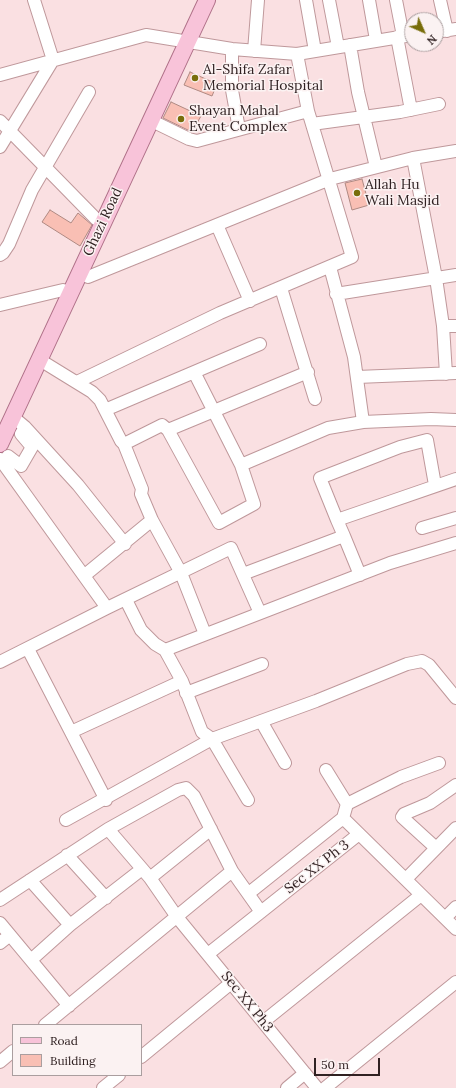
<!DOCTYPE html>
<html>
<head>
<meta charset="utf-8">
<style>
	body { margin:0 }
	#map { position:relative; width:456px; height:1088px; overflow:hidden; background:#fae0e2; font-family:Lora,serif }
	canvas { display:block }
	.legend { position:absolute; left:12px; top:1024px; width:130px; height:52px; box-sizing:border-box; background:#fbf2f2; border:1px solid #aa9e9f; margin:0; padding:5px 7px; list-style:none; font-size:12px; color:#302122 }
	.legend li { display:flex; align-items:center; gap:8px; height:20px }
	.legend b { width:20px; border:1px solid #aa9e9f }
	.north { position:absolute; left:404px; top:12px; width:40px; height:40px; box-sizing:border-box; background:#fbf2f2; border:1px solid #aa9e9f; border-radius:50%; rotate:135deg; font-size:11px; font-weight:700; line-height:16px; text-align:center; color:#302122 }
	.north::after { content:''; display:block; margin:auto; width:14px; height:18px; background:#786d0a; clip-path:polygon(50% 0,100% 100%,50% 72%,0 100%) }
	.scale { position:absolute; left:314px; top:1058px; width:66px; height:18px; box-sizing:border-box; border:2px solid #302122; border-top:0; padding-left:5px; font-size:12px; line-height:14px; white-space:nowrap; color:#302122; -webkit-text-stroke:3px #fbf2f2; paint-order:stroke }
</style>
</head>
<body>
<div id="map">
<canvas width="456" height="1088"></canvas>
<ul class="legend">
<li><b style="height:5px;background:#f8c3d9"></b>Road</li>
<li><b style="height:11px;background:#f9bfb4"></b>Building</li>
</ul>
<div class="north">N</div>
<div class="scale">50 m</div>
</div>
<script>
const g = document.querySelector('canvas').getContext('2d');
g.lineJoin = 'round';
function fillPath(path, color) { g.fillStyle = color; g.fill(path, 'evenodd'); }
const toPath = rows => new Path2D(rows.map(r => 'M' + r).join(''));
function stroke(path, color, width, dash) { g.strokeStyle = color; g.lineWidth = width; g.lineCap = dash ? 'butt' : 'round'; g.setLineDash(dash || []); g.stroke(path); }
function drawText(font, color, halo, rows, align = 'center') {
  g.font = font + ' Lora,serif'; g.lineWidth = 3; g.setLineDash([]); g.textBaseline = 'middle'; g.strokeStyle = halo; g.fillStyle = color; for (const [text, x, y, turn = 0] of rows) {
    g.save(); g.translate(x, y); g.rotate((+turn || 0) * Math.PI / 180); g.textAlign = isNaN(turn) ? turn : align; if (halo) g.strokeText(text, 0, 0); g.fillText(text, 0, 0); g.restore();
  }
}
const building = toPath([
	[190,72,217,84,212,96,184,85,190,72],
	[171,102,201,116,192,132,163,118,171,102],
	[362,179,369,205,352,210,345,183,362,179],
	[50,210,71,223,78,213,92,225,80,246,42,222,50,210]
]);
const minor = toPath([
	[306,0,315,51],
	[329,0,338,47],
	[369,0,376,40],
	[396,0,403,36],
	[440,0,447,31],
	[436,32,456,29],
	[397,37,411,110],
	[350,45,358,92,376,167],
	[232,49,232,90,239,129],
	[254,51,258,0],
	[0,75,146,35,232,49,297,54,412,35],
	[150,120,189,139,197,141,308,111],
	[0,121,96,219,103,222],
	[312,124,400,112,439,104],
	[0,147,53,60,34,0],
	[413,158,436,278,443,326,446,374],
	[217,225,250,301],
	[0,255,3,253,9,244,32,190,89,92],
	[330,267,354,357,363,422,431,419,456,420],
	[80,273,88,277,330,179,413,158,456,151],
	[281,288,315,399],
	[336,294,456,275],
	[0,305,63,290,71,292],
	[443,326,456,326],
	[40,360,92,392,100,400,121,441,124,444,162,425,168,430,219,523,254,504,241,465,194,372],
	[357,377,456,373],
	[77,382,220,313,352,257,308,111,297,54],
	[105,410,260,344],
	[13,417,25,427,78,485,125,544],
	[168,430,308,372],
	[124,444,142,489,141,494,152,520],
	[0,459,107,608],
	[4,463,8,456,21,466,32,447,21,434,25,427],
	[241,465,328,428,363,422],
	[337,520,320,478,400,447,427,440,435,485],
	[422,528,456,518],
	[344,536,360,575],
	[243,574,344,536,337,520,456,479],
	[85,575,152,520,181,573,205,634],
	[126,600,141,630,155,644,165,650,182,681,202,732,212,739,248,800],
	[28,649,106,800],
	[165,650,390,563,456,543],
	[0,662,107,608,231,548,260,613],
	[186,693,262,664],
	[261,721,285,763],
	[71,732,182,681],
	[326,770,347,804],
	[343,818,456,929],
	[66,820,212,739,316,701,407,664,422,661,429,665,456,698],
	[108,829,150,878,177,917,317,1088],
	[436,848,402,817,404,814,430,803,456,785],
	[67,855,106,898],
	[150,878,211,829],
	[406,879,456,828],
	[30,880,70,925],
	[249,893,343,818,347,804,401,777,439,763],
	[0,900,108,829,178,790,186,788,194,796,232,871,261,912],
	[445,918,456,907],
	[0,923,69,1006],
	[0,943,10,935],
	[208,954,359,834],
	[31,960,70,925,142,869],
	[263,1022,421,895],
	[45,1025,232,871],
	[141,1057,231,983],
	[0,1062,13,1051],
	[103,1088,119,1075],
	[287,1088,305,1073],
	[325,1088,456,982]
]);
const major = toPath([
	[0,444,207,0]
]);
const markers = [
	[195,78,4,"#786d0a"],
	[181,119,4,"#786d0a"],
	[357,193,4,"#786d0a"]
];
const poiNames = [
	["Al-Shifa Zafar",203,70],
	["Memorial Hospital",203,86],
	["Shayan Mahal",189,111],
	["Event Complex",189,127],
	["Allah Hu",365,185],
	["Wali Masjid",365,201]
];
const streetNames = [
	["Ghazi Road",103,222,-65],
	["Sec XX Ph 3",317,867,-38],
	["Sec XX Ph3",247,1002,51]
];
fillPath(building, '#f9bfb4');
stroke(building, '#af8982', 1);
stroke(minor, '#bf989b', 14);
stroke(major, '#af7088', 18);
stroke(minor, '#fff', 12);
stroke(major, '#f8c3d9', 16);
for (const [x, y, r, color] of markers) { const dot = new Path2D(); dot.arc(x, y, r, 0, 2 * Math.PI); g.fillStyle = color; g.fill(dot); stroke(dot, '#fbf2f2', 1.5); }
drawText('14px', '#302122', '#fbf2f2', poiNames, 'left');
drawText('14px', '#302122', '#fbf2f2', streetNames);
</script>
</body>
</html>
